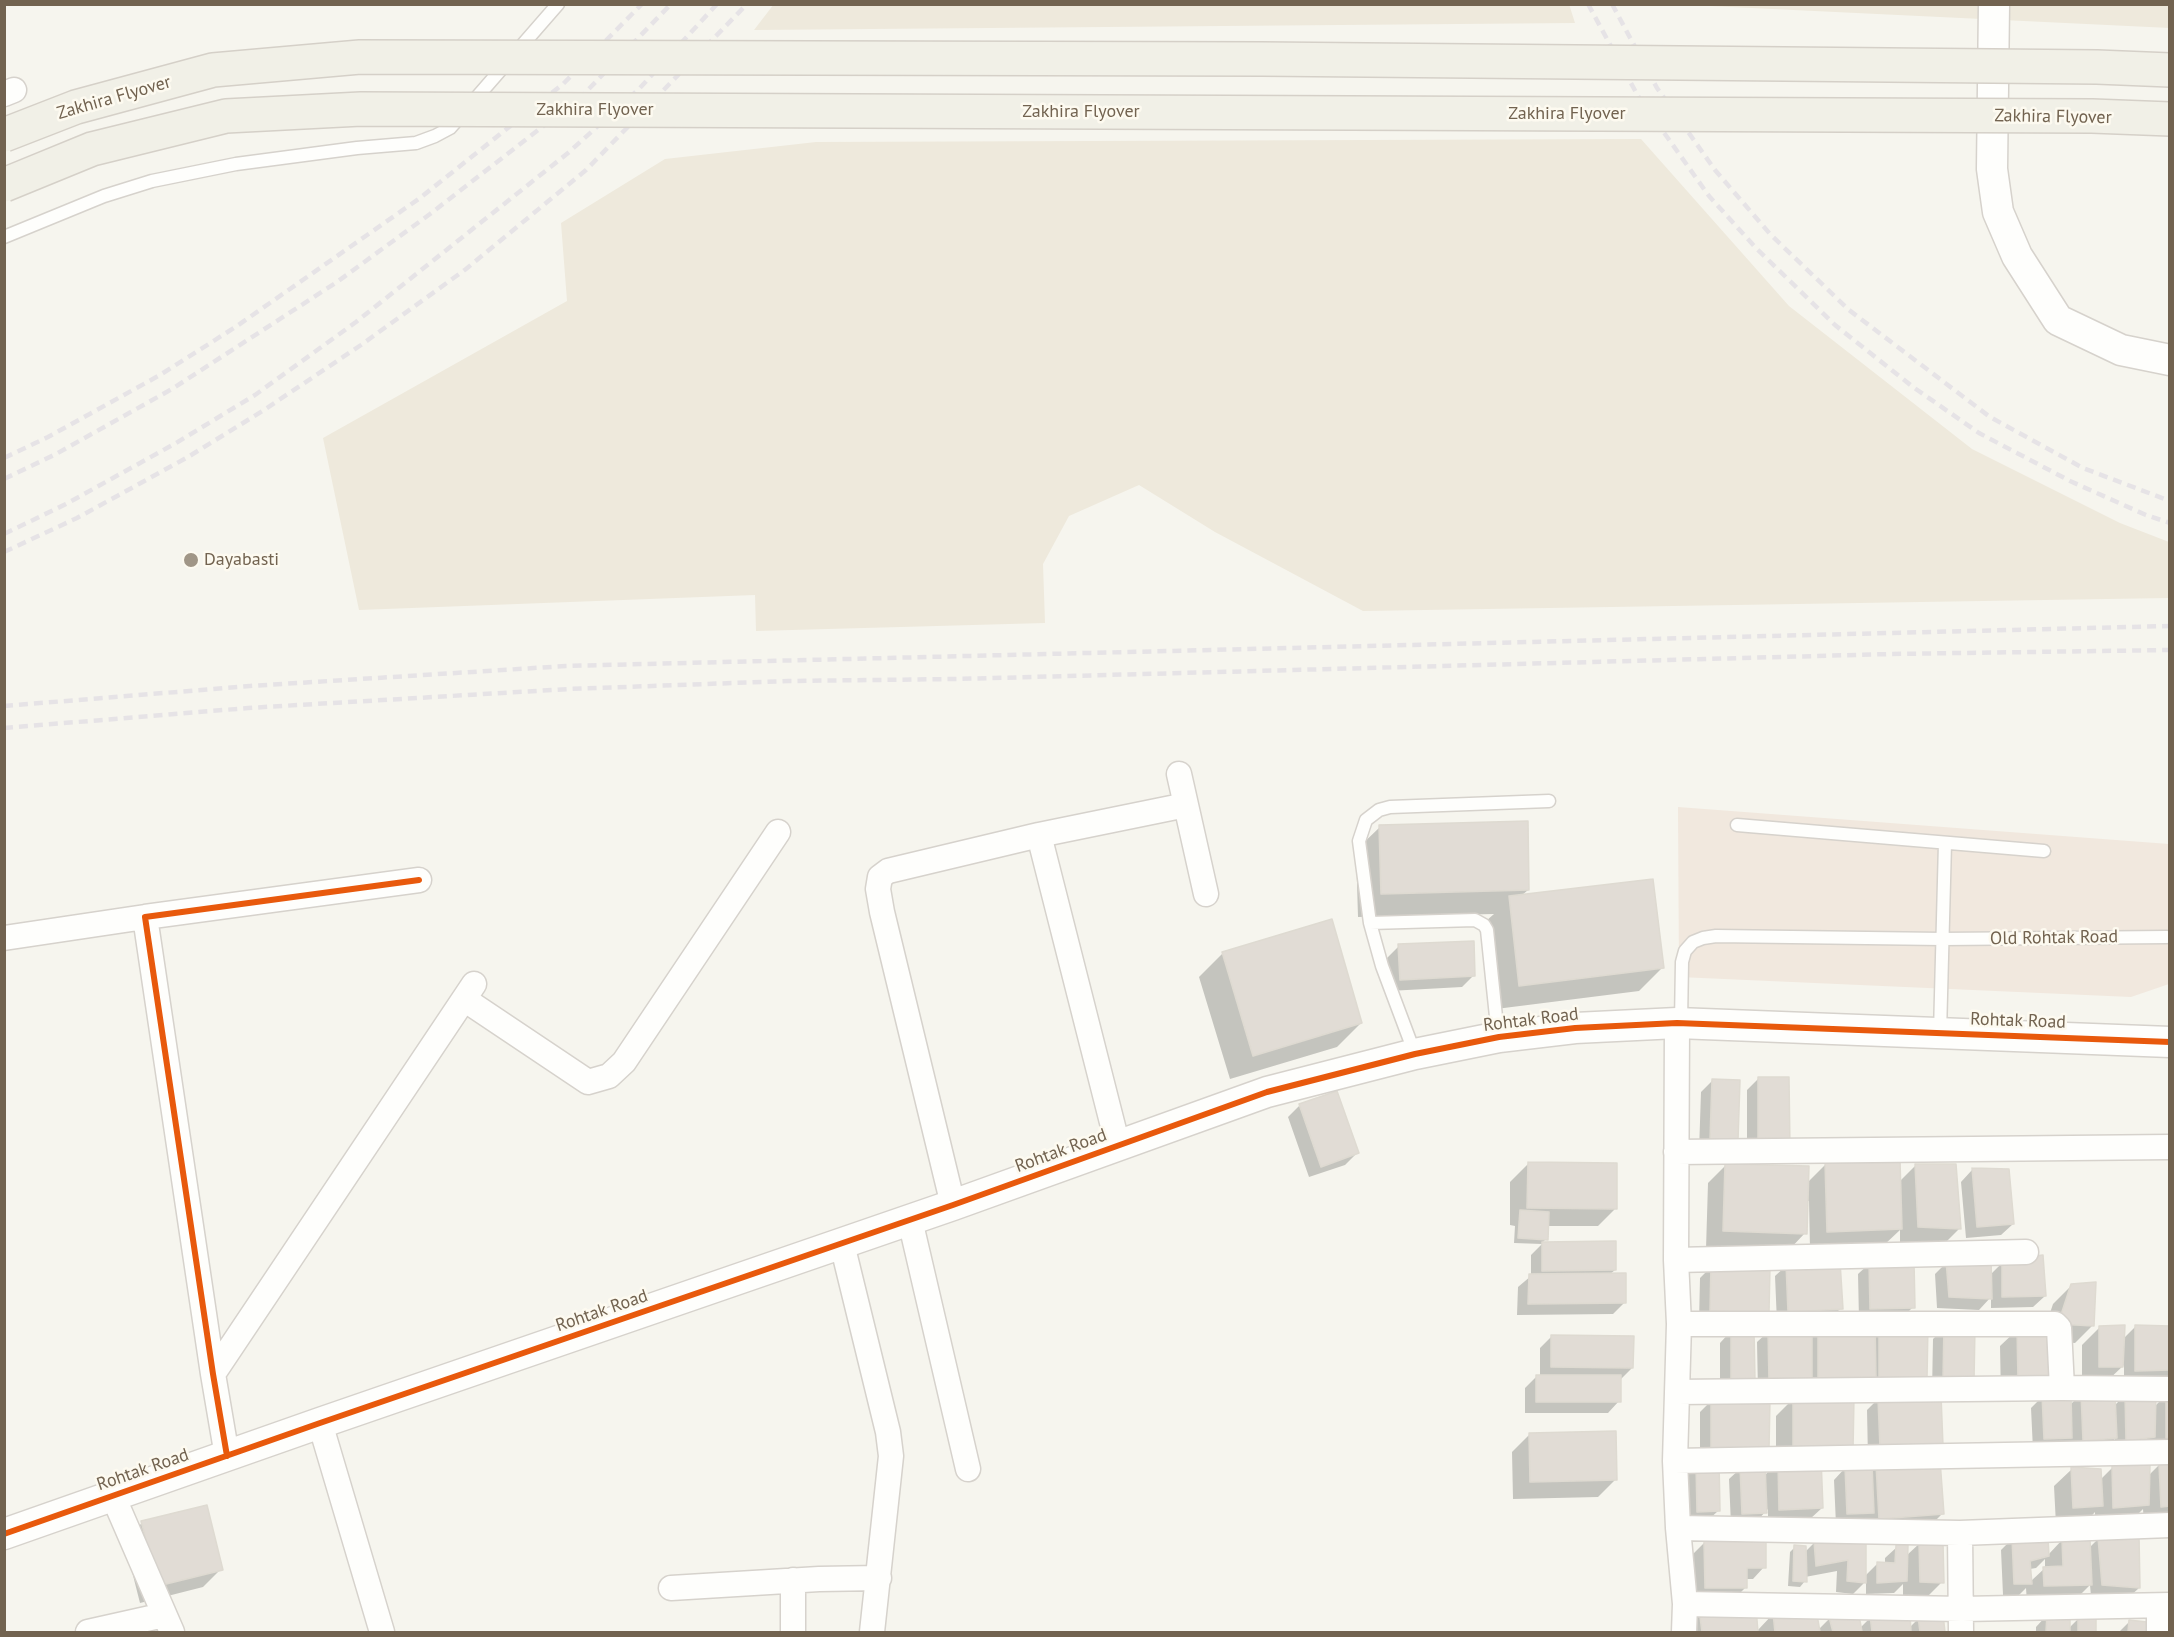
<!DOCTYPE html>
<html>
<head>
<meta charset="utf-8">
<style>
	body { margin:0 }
	#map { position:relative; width:2174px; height:1637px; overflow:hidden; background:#f6f5ee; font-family:"PT Sans",sans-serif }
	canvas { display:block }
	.frame { position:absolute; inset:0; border:6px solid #726350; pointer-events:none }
</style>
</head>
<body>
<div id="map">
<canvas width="2174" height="1637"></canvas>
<div class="frame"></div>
</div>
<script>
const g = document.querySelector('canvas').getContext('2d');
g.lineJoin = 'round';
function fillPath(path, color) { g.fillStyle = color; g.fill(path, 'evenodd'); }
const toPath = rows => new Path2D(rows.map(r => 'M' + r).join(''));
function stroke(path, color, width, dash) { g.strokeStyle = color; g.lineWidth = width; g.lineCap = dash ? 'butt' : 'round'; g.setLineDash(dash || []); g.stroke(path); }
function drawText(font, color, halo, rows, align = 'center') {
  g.font = font + ' "PT Sans",sans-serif'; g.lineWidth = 5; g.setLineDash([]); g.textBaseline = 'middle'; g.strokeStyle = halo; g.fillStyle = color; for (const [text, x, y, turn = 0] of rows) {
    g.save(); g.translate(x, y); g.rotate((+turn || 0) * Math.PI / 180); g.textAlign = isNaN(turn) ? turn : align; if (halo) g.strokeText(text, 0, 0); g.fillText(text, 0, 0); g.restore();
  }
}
const residential = toPath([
	[774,4,1569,4,1575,23,754,30],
	[2169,4,2170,28,1689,5],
	[1641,139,1789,306,1972,449,2120,523,2169,542,2169,598,1363,611,1215,532,1139,485,1069,516,1043,564,1045,623,756,631,755,595,359,610,323,438,567,301,561,223,665,159,816,142]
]);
const commercial = toPath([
	[1678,807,2169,844,2169,984,2131,997,1679,977]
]);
const shadow = toPath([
	[1380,827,1528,890,1521,896,1662,968,1639,991,1496,1009,1486,921,1494,914,1358,917,1356,850],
	[1399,946,1474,975,1462,987,1389,991,1387,958],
	[1223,953,1361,1023,1337,1047,1230,1079,1199,977],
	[1758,1079,1788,1079,1747,1161,1747,1090],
	[1712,1081,1725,1151,1699,1151,1701,1092],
	[1300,1105,1357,1153,1345,1165,1309,1177,1288,1117],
	[1528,1164,1615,1209,1598,1226,1547,1226,1546,1239,1542,1243,1614,1243,1615,1270,1609,1275,1625,1302,1613,1314,1517,1315,1518,1287,1531,1276,1531,1255,1542,1244,1514,1243,1515,1226,1510,1225,1510,1182],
	[1826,1164,1899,1182,1915,1166,1960,1228,1942,1246,1900,1244,1900,1230,1883,1246,1810,1249,1809,1201,1806,1201,1805,1233,1788,1251,1706,1249,1708,1183,1726,1165,1807,1183],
	[1972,1170,2013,1224,2001,1235,1966,1238,1961,1182],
	[1947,1262,1990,1275,2003,1262,2045,1296,2033,1307,1991,1308,1991,1297,1979,1310,1937,1308,1935,1274],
	[1870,1263,1913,1307,1901,1319,1859,1320,1858,1274],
	[1787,1265,1841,1308,1829,1320,1777,1323,1775,1276],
	[1712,1266,1767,1312,1699,1322,1700,1278],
	[2071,1286,2093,1325,2075,1343,2055,1342,2001,1396,2000,1346,2018,1329,2045,1328,2053,1304],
	[2136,1326,2170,1327,2170,1380,2124,1382,2124,1365,2104,1384,2082,1384,2082,1345,2100,1327,2123,1339],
	[1945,1327,1973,1380,1932,1391,1933,1339],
	[1818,1329,1880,1329,1926,1379,1758,1392,1757,1342,1769,1331],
	[1731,1331,1753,1379,1720,1391,1720,1343],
	[1552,1336,1632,1368,1620,1380,1619,1401,1608,1413,1525,1413,1525,1388,1537,1376,1540,1376,1540,1348],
	[2081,1394,2114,1406,2126,1394,2154,1407,2166,1395,2170,1396,2170,1455,2115,1451,2115,1439,2098,1456,2033,1450,2031,1408,2043,1396,2070,1405],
	[1794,1398,1820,1468,1822,1508,1810,1519,1768,1521,1768,1509,1754,1524,1731,1525,1729,1479,1741,1468,1764,1476,1776,1464,1776,1416],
	[1878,1399,1941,1445,1868,1459,1867,1410],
	[1712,1400,1768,1400,1700,1460,1700,1412],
	[1530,1434,1616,1479,1598,1497,1513,1499,1512,1452],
	[1697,1463,1718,1511,1706,1522,1686,1523,1685,1475],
	[1877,1465,1942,1514,1924,1532,1836,1525,1834,1480,1845,1468,1871,1471],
	[2159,1465,2170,1466,2170,1522,2144,1524,2143,1509,2130,1522,2095,1525,2095,1512,2084,1524,2056,1525,2054,1486,2072,1469,2100,1480,2113,1467,2148,1476],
	[142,1523,221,1569,203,1587,140,1603,124,1540],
	[2013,1538,2048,1555,2062,1540,2089,1548,2098,1539,2139,1588,2127,1599,2091,1596,2090,1585,2073,1602,2027,1603,2026,1588,2019,1595,2003,1595,2001,1550],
	[2045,1559,2045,1568,2031,1581,2030,1569,2036,1568],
	[1705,1542,1764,1567,1753,1579,1746,1579,1746,1587,1734,1599,1694,1599,1693,1554],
	[1814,1543,1864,1546,1864,1577,1878,1563,1885,1564,1885,1558,1897,1547,1906,1556,1920,1543,1942,1582,1924,1600,1903,1599,1903,1584,1894,1593,1866,1594,1866,1581,1853,1594,1836,1592,1837,1571,1805,1577,1805,1581,1800,1587,1788,1586,1790,1552,1795,1547,1805,1552],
	[1699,1610,1757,1631,1773,1614,1818,1630,1830,1618,1860,1628,1871,1617,1909,1628,1919,1618,1942,1616,1944,1632,1682,1632],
	[2047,1615,2069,1628,2079,1618,2094,1617,2095,1632,2036,1632,2036,1627],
	[2130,1621,2146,1624,2146,1632,2119,1632]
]);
const building = toPath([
	[1528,821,1529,890,1381,894,1379,825,1528,821],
	[1653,879,1664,968,1519,986,1509,896,1653,879],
	[1332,919,1362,1023,1253,1056,1222,952,1332,919],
	[1474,941,1475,976,1400,980,1398,944,1474,941],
	[1758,1077,1789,1077,1790,1150,1758,1150,1758,1077],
	[1712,1079,1740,1080,1738,1140,1710,1140,1712,1079],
	[1337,1091,1359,1153,1321,1167,1299,1104,1337,1091],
	[1900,1160,1902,1229,1827,1232,1825,1162,1900,1160],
	[1528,1162,1617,1163,1617,1209,1527,1208,1528,1162],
	[1725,1164,1809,1166,1807,1234,1723,1231,1725,1164],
	[1915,1164,1956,1164,1961,1229,1918,1227,1915,1164],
	[1972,1168,2009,1169,2014,1224,1977,1227,1972,1168],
	[1520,1210,1549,1212,1548,1240,1518,1238,1520,1210],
	[1616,1241,1616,1270,1542,1271,1542,1242,1616,1241],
	[2043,1255,2046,1296,2002,1297,2002,1260,2043,1255],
	[1991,1258,1992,1299,1949,1297,1946,1260,1991,1258],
	[1840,1261,1843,1309,1788,1312,1786,1263,1840,1261],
	[1869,1261,1914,1261,1915,1308,1870,1309,1869,1261],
	[1711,1265,1770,1266,1769,1313,1710,1311,1711,1265],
	[1626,1273,1626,1303,1528,1304,1529,1274,1626,1273],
	[2096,1282,2094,1326,2058,1324,2071,1284,2096,1282],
	[1928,1324,1927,1379,1879,1379,1879,1328,1928,1324],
	[2125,1325,2123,1367,2099,1367,2099,1326,2125,1325],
	[2135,1325,2170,1326,2170,1370,2135,1371,2135,1325],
	[1875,1326,1876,1379,1818,1380,1818,1327,1875,1326],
	[1944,1326,1975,1327,1974,1381,1943,1380,1944,1326],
	[2057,1326,2057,1378,2018,1379,2017,1327,2057,1326],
	[1768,1329,1812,1329,1812,1381,1769,1381,1768,1329],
	[1731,1330,1754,1330,1755,1380,1731,1380,1731,1330],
	[1551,1335,1634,1336,1633,1368,1551,1367,1551,1335],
	[1536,1375,1621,1375,1621,1402,1536,1402,1536,1375],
	[2081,1392,2115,1396,2117,1438,2083,1441,2081,1392],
	[2125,1392,2156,1393,2155,1437,2126,1441,2125,1392],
	[2042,1394,2071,1396,2072,1438,2044,1439,2042,1394],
	[2166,1394,2170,1394,2170,1438,2166,1438,2166,1394],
	[1941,1395,1943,1446,1880,1448,1878,1397,1941,1395],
	[1793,1397,1854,1397,1853,1451,1793,1450,1793,1397],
	[1711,1398,1770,1399,1769,1449,1711,1449,1711,1398],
	[1616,1431,1617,1480,1530,1482,1529,1433,1616,1431],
	[1821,1458,1823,1508,1779,1510,1778,1460,1821,1458],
	[1940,1460,1944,1514,1879,1519,1876,1464,1940,1460],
	[1719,1461,1720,1511,1697,1512,1696,1462,1719,1461],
	[2159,1464,2170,1464,2170,1506,2161,1507,2159,1464],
	[1765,1465,1767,1513,1742,1514,1740,1466,1765,1465],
	[1872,1465,1874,1513,1847,1514,1845,1466,1872,1465],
	[2150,1465,2149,1505,2113,1508,2112,1466,2150,1465],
	[2071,1467,2101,1469,2103,1506,2073,1508,2071,1467],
	[207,1505,223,1570,158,1586,141,1521,207,1505],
	[2139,1536,2140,1588,2102,1585,2098,1537,2139,1536],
	[2012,1537,2048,1538,2049,1556,2030,1561,2032,1584,2014,1584,2012,1537],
	[2062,1539,2090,1540,2092,1585,2044,1586,2043,1567,2063,1566,2062,1539],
	[1766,1540,1766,1568,1747,1568,1747,1588,1705,1588,1704,1541,1766,1540],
	[1814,1541,1866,1544,1866,1583,1847,1581,1848,1560,1816,1566,1814,1541],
	[1919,1541,1943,1543,1944,1583,1920,1582,1919,1541],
	[1794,1545,1806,1546,1807,1582,1793,1581,1794,1545],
	[1896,1545,1908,1545,1907,1581,1877,1583,1877,1562,1895,1563,1896,1545],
	[1756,1608,1758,1632,1702,1632,1699,1609,1756,1608],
	[1816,1609,1820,1632,1775,1632,1773,1613,1816,1609],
	[1910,1614,1911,1632,1872,1632,1870,1615,1910,1614],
	[1943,1614,1945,1632,1920,1632,1918,1616,1943,1614],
	[2047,1614,2070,1620,2070,1632,2046,1632,2047,1614],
	[1859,1615,1862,1632,1833,1632,1829,1617,1859,1615],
	[2096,1615,2096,1632,2078,1632,2078,1616,2096,1615],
	[2129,1620,2147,1622,2147,1632,2128,1632,2129,1620]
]);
const service = toPath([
	[4,237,104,196,152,181,236,164,357,148,416,143,435,136,450,128,558,4],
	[1737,825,2044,851],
	[1370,923,1475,920,1484,925,1487,930,1498,1036],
	[1681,1022,1682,962,1685,951,1693,942,1703,938,1716,936,1942,939,2167,937],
	[1940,1033,1945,843],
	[1415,1054,1382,966,1370,923,1359,841,1366,820,1379,810,1390,807,1549,801]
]);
const minor = toPath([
	[4,94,14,90],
	[1186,805,1206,894],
	[1039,835,1118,1146],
	[4,938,145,917],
	[464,999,588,1082,609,1076,624,1062,778,832],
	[1677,1023,1676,1260,1679,1324,1675,1461,1678,1528,1685,1604,1684,1632],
	[1676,1152,2170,1147],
	[953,1205,882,912,878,889,880,877,888,871,1039,835,1186,805,1179,774],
	[910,1220,968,1469],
	[842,1244,888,1432,891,1456,872,1632],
	[1676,1260,2026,1252],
	[1679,1324,2055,1324,2059,1328,2062,1388],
	[213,1374,474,984],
	[1677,1392,2062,1388,2170,1389],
	[320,1423,382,1632],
	[227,1456,213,1374,145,917,419,880],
	[1675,1461,2170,1452],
	[113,1496,172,1632],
	[1678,1528,1960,1533,2170,1525],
	[1960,1533,1961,1632],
	[671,1588,819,1579,879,1578],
	[1685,1604,1962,1609,2170,1605],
	[88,1632,164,1615],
	[793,1632,793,1580],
	[2159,1632,2159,1606]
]);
const tertiary = toPath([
	[1994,4,1992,169,1998,212,2017,256,2058,320,2121,350,2170,360],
	[4,1534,320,1423,953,1205,1267,1092,1415,1054,1499,1037,1575,1028,1677,1023,2170,1042]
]);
const rail = toPath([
	[1588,4,1638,96,1709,196,1756,248,1835,325,1913,387,1979,433,2070,481,2146,515,2170,523],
	[1612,4,1657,88,1715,170,1770,234,1849,310,1990,417,2083,468,2170,501],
	[4,458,48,437,160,375,237,326,420,198,563,84,642,4],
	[4,479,56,454,172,389,337,282,430,214,582,96,671,4],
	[4,534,66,504,176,443,255,395,356,322,568,153,639,89,717,4],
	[4,552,77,518,188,457,264,410,361,345,466,269,586,170,747,4],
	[4,706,250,686,566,666,2170,626],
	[4,728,248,708,569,689,788,681,957,679,1891,654,2170,650]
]);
const primaryBridge = toPath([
	[4,135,76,107,213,70,360,57,1262,59,2097,67,2170,70],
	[4,185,92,149,226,116,361,109,2092,116,2170,119]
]);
const cycleway = toPath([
	[227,1456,213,1374,145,917,419,880],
	[4,1534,320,1423,953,1205,1267,1092,1415,1054,1499,1037,1575,1028,1677,1023,2170,1042]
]);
const markers = [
	[191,560,8,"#a09687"]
];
const streetNames = [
	["Zakhira Flyover",114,98,-16],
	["Zakhira Flyover",595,110],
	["Zakhira Flyover",1081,112],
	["Zakhira Flyover",1567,114],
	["Zakhira Flyover",2053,117,1],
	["Old Rohtak Road",2054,938,-1],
	["Rohtak Road",1531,1020,-7],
	["Rohtak Road",2018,1021,2],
	["Rohtak Road",1061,1151,-20],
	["Rohtak Road",602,1311,-19],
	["Rohtak Road",143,1470,-19]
];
const poiNames = [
	["Dayabasti",204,560]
];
fillPath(residential, '#eee9dc');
fillPath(commercial, '#f1e8de');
fillPath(shadow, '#0003');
fillPath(building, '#e1dcd5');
stroke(building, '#dedad1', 1.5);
stroke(service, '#d6d2cc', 15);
stroke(minor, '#d6d2cc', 27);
stroke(tertiary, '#d6d2cc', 33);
stroke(service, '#fefefc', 12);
stroke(minor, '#fefefc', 24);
stroke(tertiary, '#fefefc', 30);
stroke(rail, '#e6e3e6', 4.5, [9, 6]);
stroke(primaryBridge, '#d5d0c8', 36, []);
stroke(primaryBridge, '#f1f0e7', 33);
stroke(cycleway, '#e8590c', 6);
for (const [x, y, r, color] of markers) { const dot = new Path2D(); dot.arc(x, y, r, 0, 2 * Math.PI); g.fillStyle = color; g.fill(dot); stroke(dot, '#fdfaf0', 2); }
drawText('18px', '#726350', '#fdfaf0', streetNames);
drawText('18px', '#726350', '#fdfaf0', poiNames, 'left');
</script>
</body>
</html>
